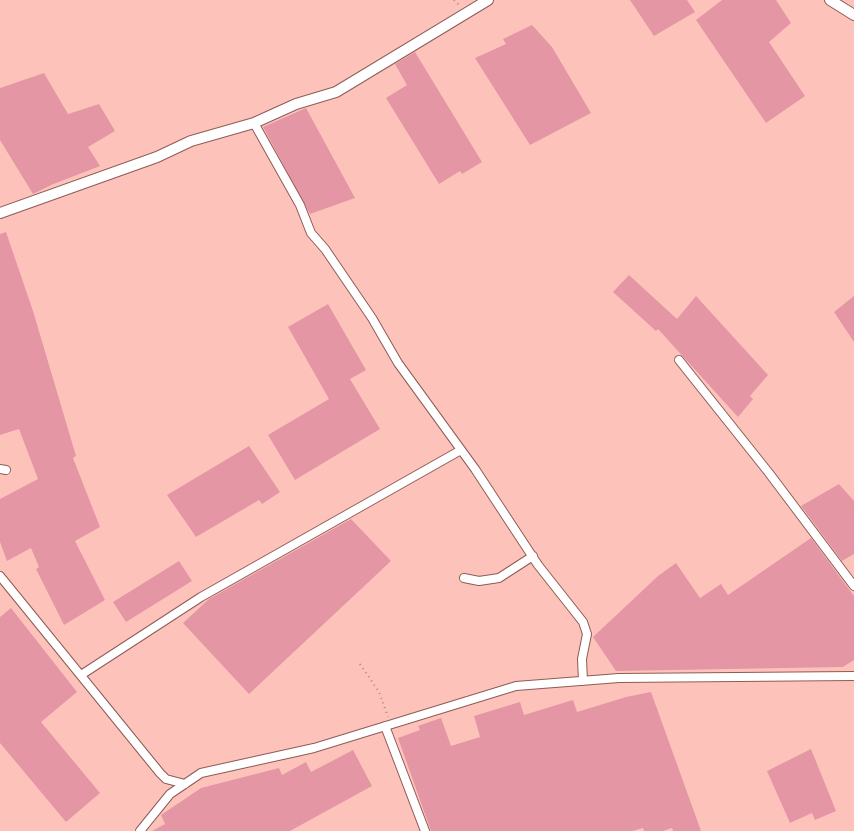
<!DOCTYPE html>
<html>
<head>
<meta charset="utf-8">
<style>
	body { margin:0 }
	canvas { display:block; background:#fdc3bb }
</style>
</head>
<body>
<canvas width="854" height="831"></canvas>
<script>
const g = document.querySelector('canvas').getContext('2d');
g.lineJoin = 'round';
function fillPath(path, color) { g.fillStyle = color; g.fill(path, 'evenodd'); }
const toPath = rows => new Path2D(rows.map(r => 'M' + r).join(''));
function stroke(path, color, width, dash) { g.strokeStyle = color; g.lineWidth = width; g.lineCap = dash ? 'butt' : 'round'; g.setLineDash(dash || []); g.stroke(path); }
const building = toPath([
	[630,0,687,0,695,12,654,36],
	[722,0,776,0,791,23,769,42,805,96,766,123,696,20],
	[532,25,552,47,591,113,530,145,475,58,506,44,503,39],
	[415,52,482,162,462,174,460,171,439,184,386,98,407,85,395,64],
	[44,73,68,114,99,104,115,131,88,147,100,166,51,185,33,194,0,140,0,88],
	[306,108,355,198,310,214,263,127],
	[6,232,33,311,76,456,73,458,100,527,75,541,105,600,64,625,36,569,39,567,31,548,7,561,0,542,0,499,38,479,19,429,0,435,0,234],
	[629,275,677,319,696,296,768,375,750,396,753,399,738,417,658,329,656,331,613,292],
	[854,296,854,342,834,312],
	[328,304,366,370,350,379,380,429,295,480,268,435,329,399,288,327],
	[249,446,280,492,262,504,259,500,196,537,167,495],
	[839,484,854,501,854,554,842,561,801,506],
	[351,519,391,561,249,694,183,623,209,599],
	[811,538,854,596,854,660,843,667,616,671,593,637,658,576,676,563,700,598,721,584,728,595],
	[179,561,192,581,126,622,113,602],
	[11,608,77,692,41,722,100,793,66,822,0,743,0,617],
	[651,692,701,831,673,831,672,828,663,831,644,831,643,828,632,831,431,831,398,738,420,730,418,726,441,718,451,746,480,737,474,716,520,702,524,715,573,700,577,712,626,697],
	[811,749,836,811,815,820,812,813,790,823,767,771],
	[353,750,372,786,290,831,152,831,165,824,161,815,201,788,279,768,282,775,306,762,311,772]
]);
const path = toPath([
	[454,0,460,6],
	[360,664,379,692,388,717]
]);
const minor = toPath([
	[254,123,300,205,311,233,325,249,372,318,398,363,475,469,538,565,583,622,587,634,582,659,583,681],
	[679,360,769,473,854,586],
	[0,469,6,470],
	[0,576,160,773,166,779,185,784],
	[464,578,479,581,499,578,533,556],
	[81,675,201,597,461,450],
	[385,726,425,831],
	[140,831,170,794,201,773,314,748,516,686,619,678,854,676]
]);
const tertiary = toPath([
	[830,0,854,15],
	[0,213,157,157,191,141,254,123,296,104,336,92,488,0]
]);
fillPath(building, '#e496a5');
stroke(minor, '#8e5b55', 10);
stroke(tertiary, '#8e5b55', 12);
stroke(path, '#b1847e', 2, [1, 4]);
stroke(minor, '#fff', 8);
stroke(tertiary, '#fff', 10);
</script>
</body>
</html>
